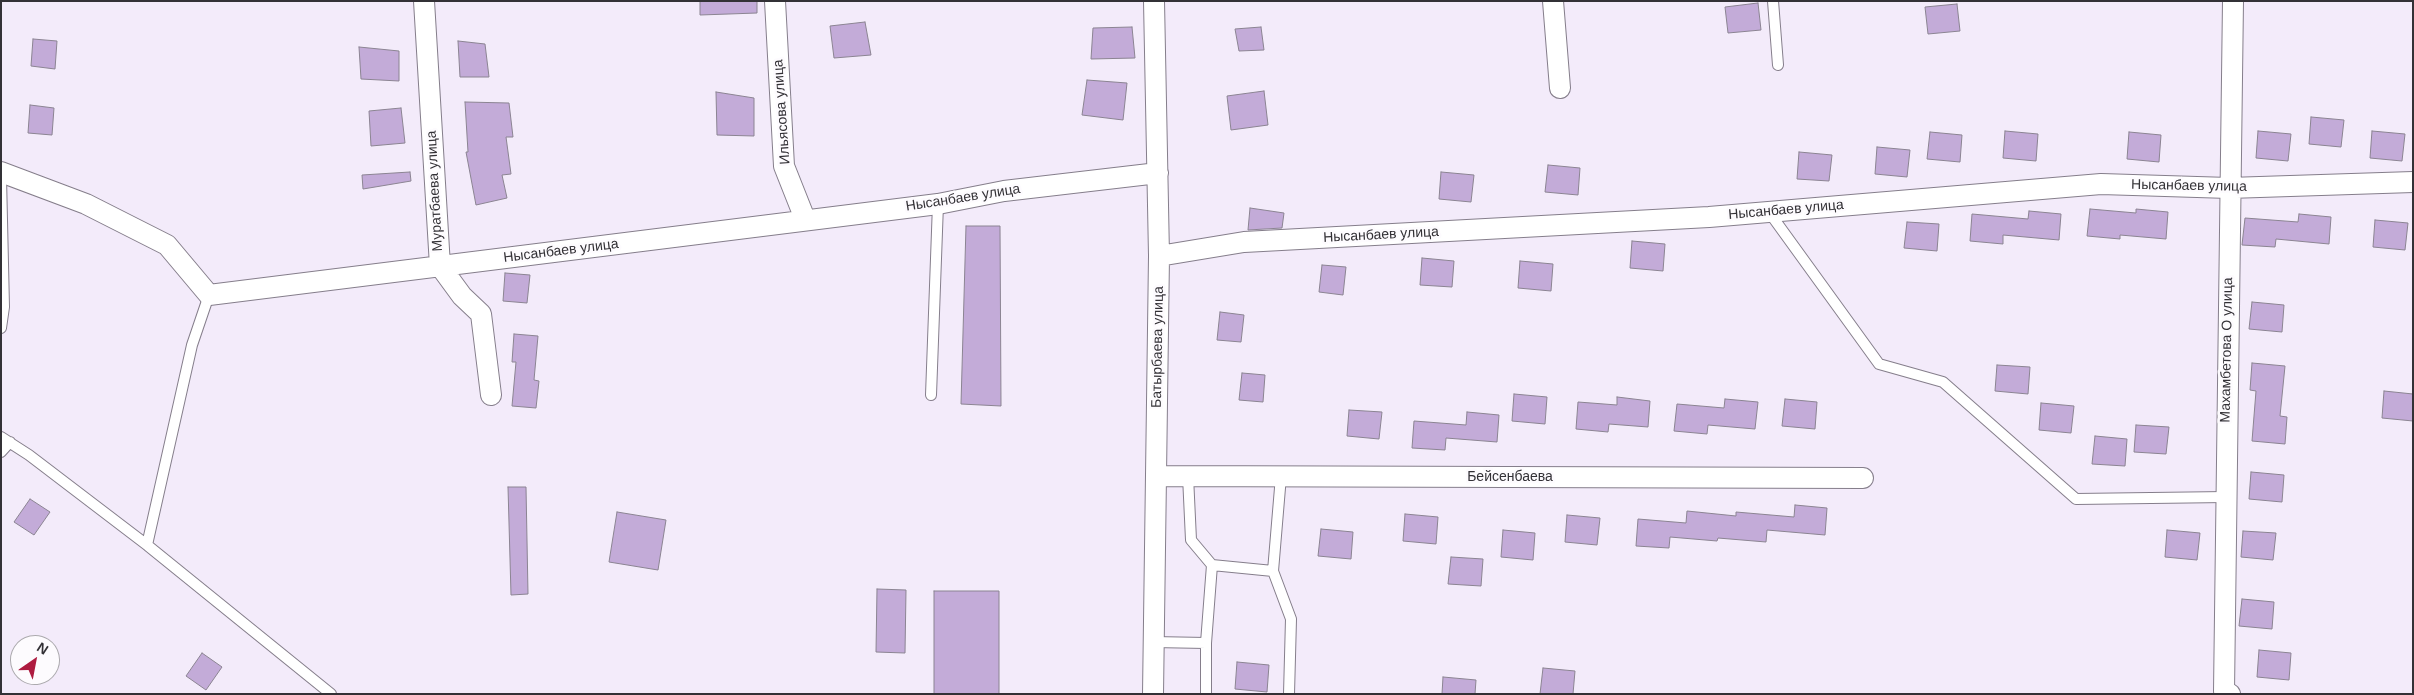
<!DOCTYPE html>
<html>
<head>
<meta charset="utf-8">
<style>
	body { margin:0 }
	#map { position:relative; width:2414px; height:695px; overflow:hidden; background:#f3ebfa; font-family:Arial,sans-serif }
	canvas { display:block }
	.frame { position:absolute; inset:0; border:2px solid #333136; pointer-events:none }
	.north { position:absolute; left:10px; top:635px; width:50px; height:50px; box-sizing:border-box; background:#fdfbfe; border:1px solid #acaaae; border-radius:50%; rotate:33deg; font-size:14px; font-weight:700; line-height:20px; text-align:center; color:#333136 }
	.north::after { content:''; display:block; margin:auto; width:18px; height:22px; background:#ae1b40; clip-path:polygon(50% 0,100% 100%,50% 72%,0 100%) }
</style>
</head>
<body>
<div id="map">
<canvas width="2414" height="695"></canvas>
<div class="frame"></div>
<div class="north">N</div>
</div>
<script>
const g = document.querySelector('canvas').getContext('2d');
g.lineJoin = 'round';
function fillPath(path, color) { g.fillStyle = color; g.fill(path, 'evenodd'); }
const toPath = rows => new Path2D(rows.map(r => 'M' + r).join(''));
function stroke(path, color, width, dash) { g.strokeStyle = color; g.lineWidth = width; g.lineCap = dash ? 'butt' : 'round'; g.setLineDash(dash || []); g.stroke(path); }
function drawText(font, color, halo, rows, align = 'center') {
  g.font = font + ' Arial,sans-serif'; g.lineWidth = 5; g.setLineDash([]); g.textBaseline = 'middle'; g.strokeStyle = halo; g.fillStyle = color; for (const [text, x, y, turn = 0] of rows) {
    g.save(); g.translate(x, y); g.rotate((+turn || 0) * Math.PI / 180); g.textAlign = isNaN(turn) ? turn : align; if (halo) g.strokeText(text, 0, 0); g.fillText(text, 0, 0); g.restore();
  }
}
const building = toPath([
	[700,1,757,1,757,13,700,15,700,1],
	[1758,3,1761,30,1728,33,1725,7,1758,3],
	[1957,4,1960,31,1928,34,1925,7,1957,4],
	[865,22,871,55,834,58,830,26,865,22],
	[1132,27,1135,58,1091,59,1093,28,1132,27],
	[1261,27,1264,50,1239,51,1235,29,1261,27],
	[33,39,57,41,55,69,31,66,33,39],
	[458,41,485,44,489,77,460,77,458,41],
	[359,47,399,51,399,81,361,79,359,47],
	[1087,80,1127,83,1123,120,1082,115,1087,80],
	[1264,91,1268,125,1231,130,1227,96,1264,91],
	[716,92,754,98,754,136,717,135,716,92],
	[465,102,509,103,513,137,506,137,511,174,502,175,507,198,476,205,466,152,468,152,465,102],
	[30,105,54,108,52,135,28,133,30,105],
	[401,108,405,143,371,146,369,111,401,108],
	[2311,117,2344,120,2341,147,2309,144,2311,117],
	[2005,131,2038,134,2036,161,2003,158,2005,131],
	[2258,131,2291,134,2288,161,2256,158,2258,131],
	[2372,131,2405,134,2402,161,2370,158,2372,131],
	[1930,132,1962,135,1960,162,1927,159,1930,132],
	[2129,132,2161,135,2159,162,2127,159,2129,132],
	[1877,147,1910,150,1907,177,1875,174,1877,147],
	[1799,152,1832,155,1829,181,1797,179,1799,152],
	[1548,165,1580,168,1578,195,1545,192,1548,165],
	[410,172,411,181,363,189,362,175,410,172],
	[1441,172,1474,175,1471,202,1439,199,1441,172],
	[1250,208,1284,213,1282,228,1248,230,1250,208],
	[2090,209,2136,213,2136,209,2168,212,2166,239,2120,235,2120,239,2087,236,2090,209],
	[2029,211,2061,214,2059,240,2003,235,2003,244,1970,241,1972,214,2028,219,2029,211],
	[2299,214,2331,217,2329,244,2276,239,2275,247,2242,245,2245,218,2298,222,2299,214],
	[2375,220,2408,223,2405,250,2373,247,2375,220],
	[1907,222,1939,224,1937,251,1904,248,1907,222],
	[966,226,1000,226,1001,406,961,404,966,226],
	[1632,241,1665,244,1663,271,1630,268,1632,241],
	[1422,258,1454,261,1452,287,1420,285,1422,258],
	[1520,261,1553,264,1551,291,1518,288,1520,261],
	[1322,265,1346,267,1343,295,1319,292,1322,265],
	[505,273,530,275,527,303,503,301,505,273],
	[2252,302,2284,305,2282,332,2249,329,2252,302],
	[1220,312,1244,315,1241,342,1217,340,1220,312],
	[514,334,538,336,534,380,539,381,536,408,512,406,516,362,512,362,514,334],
	[2252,363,2285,366,2280,416,2287,417,2285,444,2252,441,2256,391,2250,390,2252,363],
	[1997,365,2030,367,2028,394,1995,391,1997,365],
	[1242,373,1265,375,1263,402,1239,400,1242,373],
	[2384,391,2413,394,2413,421,2382,418,2384,391],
	[1514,394,1547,397,1545,424,1512,421,1514,394],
	[1617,397,1650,401,1648,427,1609,424,1608,432,1576,429,1578,402,1617,405,1617,397],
	[1725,399,1758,402,1755,429,1708,425,1707,434,1674,431,1677,404,1724,408,1725,399],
	[1785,399,1817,402,1815,429,1782,426,1785,399],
	[2041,403,2074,406,2071,433,2039,430,2041,403],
	[1349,410,1382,412,1379,439,1347,436,1349,410],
	[1467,412,1499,415,1497,442,1446,438,1445,450,1412,448,1414,421,1466,425,1467,412],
	[2136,425,2169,427,2166,454,2134,452,2136,425],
	[2095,436,2127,439,2125,466,2092,464,2095,436],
	[2251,472,2284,475,2282,502,2249,499,2251,472],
	[508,487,526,487,528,594,511,595,508,487],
	[30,499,50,512,34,535,14,522,30,499],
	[1795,505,1827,508,1825,535,1767,530,1766,542,1718,538,1717,541,1670,537,1669,548,1636,546,1638,519,1686,523,1687,511,1736,516,1736,512,1794,517,1795,505],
	[617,512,666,520,658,570,609,562,617,512],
	[1405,514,1438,517,1436,544,1403,541,1405,514],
	[1567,515,1600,518,1597,545,1565,542,1567,515],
	[1321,529,1353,532,1351,559,1318,556,1321,529],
	[1503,530,1535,533,1533,560,1501,557,1503,530],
	[2167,530,2200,533,2197,560,2165,557,2167,530],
	[2243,531,2276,533,2273,560,2241,557,2243,531],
	[1451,557,1483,559,1481,586,1448,584,1451,557],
	[877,589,906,590,905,653,876,652,877,589],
	[934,591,999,591,999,694,934,694,934,591],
	[2242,599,2274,602,2272,629,2239,626,2242,599],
	[2259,650,2291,653,2289,680,2257,677,2259,650],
	[202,653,222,667,206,690,186,676,202,653],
	[1237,662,1269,665,1267,692,1235,689,1237,662],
	[1543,668,1575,671,1573,694,1540,694,1543,668],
	[1443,677,1476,680,1475,694,1442,694,1443,677]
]);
const service = toPath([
	[1773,1,1778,65],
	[1,177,4,307,1,328],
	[1769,212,1879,364,1943,382,2076,499,2226,497],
	[931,395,938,204],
	[1,437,29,455,147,545,331,694],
	[1,452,10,442],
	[1188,476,1191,540,1212,565,1206,643,1206,694],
	[1281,476,1273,571,1291,619,1289,694],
	[147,545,192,345,209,295],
	[1212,565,1273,571],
	[1153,642,1206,643]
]);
const minor = toPath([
	[424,1,440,266,462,296,481,314,491,395],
	[775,1,784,166,805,219],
	[1553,1,1560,88],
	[1,172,86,204,167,245,209,295,938,204,1004,191,1158,173],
	[1159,256,1244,242,1709,217,2101,184,2229,188,2413,182],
	[1156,476,1863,478],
	[1153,694,1159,256,1154,1],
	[2230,694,2224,691,2233,1]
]);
const streetNames = [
	["Ильясова улица",782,112,-94],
	["Нысанбаев улица",2189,186,1],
	["Муратбаева улица",435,191,-93],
	["Нысанбаев улица",963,198,-9],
	["Нысанбаев улица",1786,210,-5],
	["Нысанбаев улица",1381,235,-3],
	["Нысанбаев улица",561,251,-7],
	["Батырбаева улица",1158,347,-89],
	["Махамбетова О улица",2227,350,-89],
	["Бейсенбаева",1510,477]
];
fillPath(building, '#c3abd8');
stroke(building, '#8b8492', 1);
stroke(service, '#857e8b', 12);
stroke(minor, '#857e8b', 22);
stroke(service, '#fff', 10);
stroke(minor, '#fff', 20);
drawText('14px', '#333136', '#fdfbfe', streetNames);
</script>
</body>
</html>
